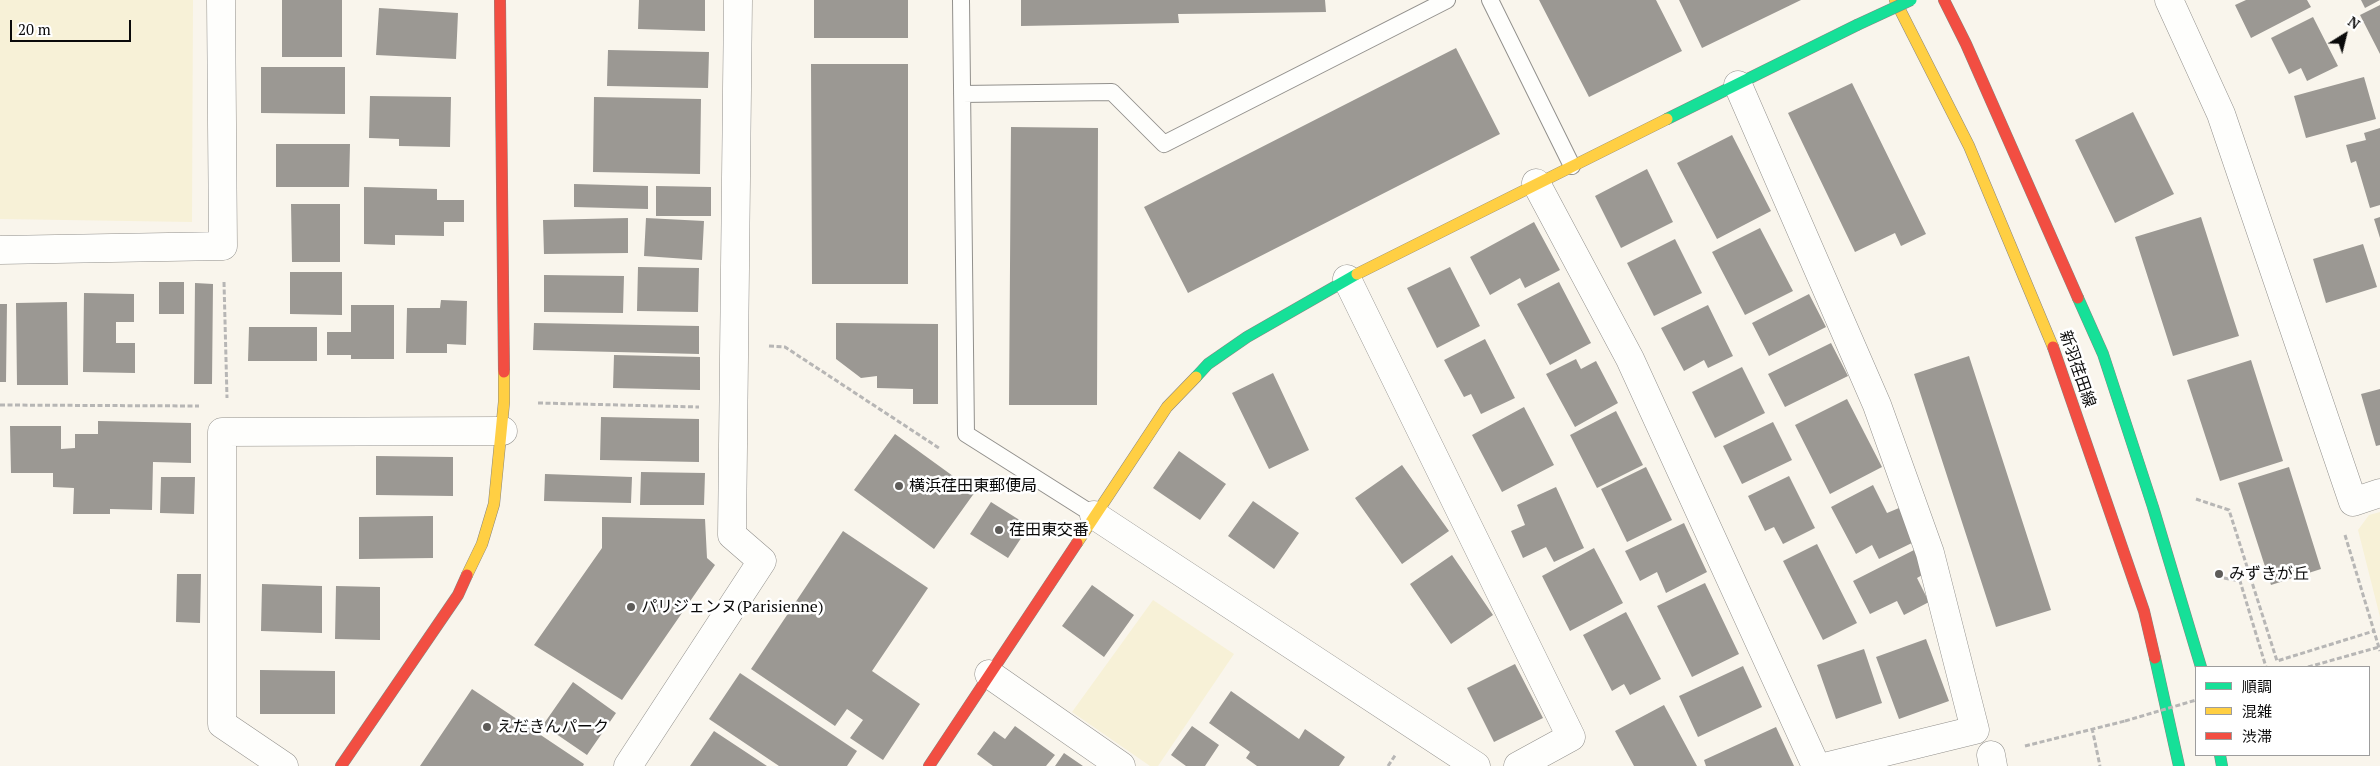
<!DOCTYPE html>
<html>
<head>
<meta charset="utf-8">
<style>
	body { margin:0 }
	#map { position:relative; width:2380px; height:766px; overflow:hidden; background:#f9f5ec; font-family:"PT Serif","Noto Sans JP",serif }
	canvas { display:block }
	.legend { position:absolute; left:2195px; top:666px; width:175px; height:90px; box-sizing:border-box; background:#fff; border:1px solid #9d9d9d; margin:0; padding:6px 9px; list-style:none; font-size:15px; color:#0a0a0a }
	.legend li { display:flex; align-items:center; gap:10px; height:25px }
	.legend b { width:25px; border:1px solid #9d9d9d }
	.north { position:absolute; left:2320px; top:10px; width:50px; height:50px; -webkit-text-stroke:4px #fff; paint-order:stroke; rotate:36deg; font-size:14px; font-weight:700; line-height:20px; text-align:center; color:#0a0a0a }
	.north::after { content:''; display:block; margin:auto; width:18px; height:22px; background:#0a0a0a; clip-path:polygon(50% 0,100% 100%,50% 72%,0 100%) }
	.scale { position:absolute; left:10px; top:20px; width:121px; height:22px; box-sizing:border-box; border:2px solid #0a0a0a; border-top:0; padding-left:6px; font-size:15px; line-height:18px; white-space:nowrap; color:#0a0a0a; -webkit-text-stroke:4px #fff; paint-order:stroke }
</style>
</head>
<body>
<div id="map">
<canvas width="2380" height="766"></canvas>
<ul class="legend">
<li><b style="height:6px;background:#16e098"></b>順調</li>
<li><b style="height:6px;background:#ffcf43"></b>混雑</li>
<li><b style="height:6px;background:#f24e42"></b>渋滞</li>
</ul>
<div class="north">N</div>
<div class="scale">20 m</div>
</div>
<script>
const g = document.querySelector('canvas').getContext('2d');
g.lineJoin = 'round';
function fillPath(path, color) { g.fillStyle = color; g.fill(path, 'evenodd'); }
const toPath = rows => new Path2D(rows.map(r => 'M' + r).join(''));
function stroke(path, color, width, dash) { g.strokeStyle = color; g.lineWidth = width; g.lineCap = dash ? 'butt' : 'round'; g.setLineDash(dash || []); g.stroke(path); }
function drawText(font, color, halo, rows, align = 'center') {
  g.font = font + ' "PT Serif","Noto Sans JP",serif'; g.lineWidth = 5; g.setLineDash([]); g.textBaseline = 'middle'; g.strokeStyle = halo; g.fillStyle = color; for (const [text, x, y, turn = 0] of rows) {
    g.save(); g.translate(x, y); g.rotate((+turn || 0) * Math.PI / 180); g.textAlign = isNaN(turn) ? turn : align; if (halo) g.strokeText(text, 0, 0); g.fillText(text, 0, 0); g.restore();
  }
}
const farmland = toPath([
	[0,0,193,0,192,222,0,219],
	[2380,512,2380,617,2358,530,2369,515],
	[1153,600,1234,654,1158,766,1150,766,1072,712]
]);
const building = toPath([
	[282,0,342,0,342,57,282,57],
	[639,0,705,0,705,31,638,29],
	[814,0,908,0,908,38,814,38],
	[1021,0,1325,0,1326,12,1178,14,1179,23,1021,26],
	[1539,0,1656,0,1682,51,1589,97],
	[1679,0,1801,0,1702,48],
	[2246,0,2307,0,2311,7,2251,38,2235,5],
	[2361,0,2380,0,2365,8],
	[2380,5,2380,54,2360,15],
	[379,8,458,13,456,59,376,55],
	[2313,17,2338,66,2307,81,2301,68,2289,74,2271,38],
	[1456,48,1500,134,1188,293,1144,207],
	[608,50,709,52,708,88,607,86],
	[811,64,908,64,908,284,812,284],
	[261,67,345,67,345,114,261,113],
	[2364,77,2376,119,2306,138,2294,96],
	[1852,83,1926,234,1901,246,1895,233,1855,252,1788,113],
	[370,96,451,97,450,147,399,146,399,139,369,138],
	[594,97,701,99,700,174,593,172],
	[2133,112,2174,194,2115,223,2075,140],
	[1011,127,1098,128,1097,405,1009,405],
	[2380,128,2380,205,2370,208,2356,161,2351,163,2346,145,2366,140,2364,133],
	[1732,135,1771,211,1717,239,1677,163],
	[276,144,350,144,349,187,276,187],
	[1647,169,1673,222,1621,248,1595,196],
	[574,184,648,186,648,209,574,207],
	[656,186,711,187,711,216,656,216],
	[364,187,437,189,437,200,464,200,464,222,444,222,444,236,395,235,395,245,364,244],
	[291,204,340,204,340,262,292,262],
	[2201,217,2239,336,2173,356,2135,237],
	[2380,217,2380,238,2374,219],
	[628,218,628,253,544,254,543,220],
	[646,218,704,221,702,260,644,256],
	[1534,222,1560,270,1525,288,1520,278,1490,295,1470,257],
	[1760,228,1793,291,1745,315,1712,252],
	[1675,239,1702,293,1654,316,1627,263],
	[2363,244,2377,287,2326,303,2313,259],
	[638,267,699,268,698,312,637,311],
	[1450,267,1480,326,1437,348,1407,288],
	[290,272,342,272,342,315,290,314],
	[544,275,624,276,623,313,544,312],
	[159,282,184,282,184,314,159,314],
	[1559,282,1591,343,1550,365,1517,304],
	[195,283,213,284,212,384,194,384],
	[84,293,134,294,134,322,116,322,116,343,135,343,135,373,83,372],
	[1809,294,1826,327,1769,356,1752,323],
	[441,300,467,301,466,345,447,344,447,353,406,353,407,308,440,308],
	[67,302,68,385,17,385,16,303],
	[0,304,7,304,6,382,0,382],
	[351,305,394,305,394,359,351,359,351,355,327,355,327,332,351,332],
	[1708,305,1733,356,1708,368,1704,360,1684,371,1661,328],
	[534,323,699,326,699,354,533,350],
	[836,323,938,324,938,404,913,404,913,389,877,388,877,376,861,378,836,359],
	[249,327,317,327,317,361,248,361],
	[1485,339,1515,398,1481,414,1471,394,1464,397,1444,360],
	[1831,343,1848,376,1785,407,1768,374],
	[614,355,700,357,700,390,613,388],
	[1969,356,2051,610,1996,627,1914,374],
	[1576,359,1581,369,1596,361,1618,403,1575,427,1546,374],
	[2251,360,2283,461,2220,481,2187,380],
	[1742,367,1765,413,1715,438,1692,392],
	[1273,373,1309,450,1269,469,1232,393],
	[2380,389,2380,445,2376,446,2361,394],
	[1847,399,1882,467,1830,494,1795,425],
	[1524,407,1554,465,1502,492,1472,435],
	[1616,411,1643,465,1597,488,1570,435],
	[601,417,699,419,699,462,600,460],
	[98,421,191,423,191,463,153,462,152,510,110,509,110,514,73,514,74,488,53,487,53,473,11,473,10,426,61,426,61,449,75,448,75,434,98,434],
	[1773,422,1792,460,1742,484,1723,446],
	[895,434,975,492,934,549,854,490],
	[1179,451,1226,484,1200,520,1153,488],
	[376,456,453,457,453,496,376,495],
	[1402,465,1449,531,1402,564,1355,498],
	[1646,467,1672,520,1627,542,1601,489],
	[2289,467,2321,569,2271,585,2238,483],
	[641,472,705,473,704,505,640,505],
	[545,474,632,477,631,503,544,501],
	[1789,476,1815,528,1783,544,1774,527,1765,531,1748,496],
	[161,477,195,477,194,514,160,513],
	[1873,485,1887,513,1899,508,1916,541,1879,559,1872,545,1856,554,1831,507],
	[1556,487,1584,548,1554,562,1546,547,1523,558,1511,531,1525,525,1517,505],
	[1253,501,1299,533,1274,569,1228,536],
	[991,502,1029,526,1008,558,970,534],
	[433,516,433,558,359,559,359,517],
	[602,517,705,519,707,558,715,565,622,700,534,645,602,548],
	[1684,523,1707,572,1666,593,1657,572,1640,581,1625,551],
	[843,531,928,588,872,671,920,704,883,760,850,738,863,720,847,709,835,726,751,669],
	[1817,544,1857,623,1823,640,1783,561],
	[1594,548,1623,603,1570,631,1542,576],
	[1914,550,1926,573,1917,578,1929,602,1904,615,1897,601,1870,614,1853,581],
	[1452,555,1493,615,1451,644,1410,584],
	[177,574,201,574,200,623,176,622],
	[1705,583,1739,654,1692,677,1657,606],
	[262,584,322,586,322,633,261,631],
	[1092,585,1134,615,1104,657,1062,626],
	[336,586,380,587,380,640,335,639],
	[1626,612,1661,679,1630,695,1624,684,1612,691,1583,635],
	[1926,639,1949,701,1899,719,1876,657],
	[1864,649,1882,703,1836,719,1817,665],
	[1515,664,1543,718,1494,742,1467,688],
	[1743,666,1762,707,1698,737,1679,696],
	[260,670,335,671,335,714,260,714],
	[740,673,857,751,847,766,779,766,709,719],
	[573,682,616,713,587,755,543,725],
	[472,689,584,764,583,766,420,766],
	[1231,691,1299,739,1305,729,1345,757,1339,766,1257,766,1246,758,1250,752,1209,723],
	[1664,705,1697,766,1634,766,1615,731],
	[1015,726,1055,755,1046,766,993,766,977,754,994,731,1005,739],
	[1192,726,1219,745,1205,766,1186,766,1171,755],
	[1776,727,1794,766,1706,766,1704,760],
	[714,731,767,766,690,766],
	[1064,753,1083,766,1055,766]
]);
const path = toPath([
	[224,282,227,398],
	[769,346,785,347,939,448],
	[538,403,699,407],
	[0,405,199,406],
	[2196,499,2229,510,2277,661,2374,631],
	[2345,535,2380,651],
	[2224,578,2240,581,2266,667],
	[2308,667,2379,647],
	[2092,728,2100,766],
	[2025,746,2125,721],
	[1388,766,1396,754]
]);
const lane = toPath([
	[961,0,966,434,1094,515],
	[1490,0,1572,166],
	[962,94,1112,92,1164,144,1447,0]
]);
const street = toPath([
	[2169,0,2221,114,2353,502,2380,493],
	[1738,85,1877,405,1930,553,1975,730,1828,766],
	[1536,183,1630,359,1816,766],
	[0,250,223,246,221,0],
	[1347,279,1571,737,1518,766],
	[1094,515,1476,766],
	[989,674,1121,766],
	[1991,755,1993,766],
	[284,766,222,724,222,432,503,431],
	[628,766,762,561,732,535,738,0]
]);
const fast = toPath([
	[1667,119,1857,25],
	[2078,298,2103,354,2153,507,2201,667],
	[1196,377,1208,364,1247,337,1357,274],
	[2155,658,2179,766],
	[2220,755,2222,766]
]);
const slow = toPath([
	[1895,0,1969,146,2053,347],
	[1357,274,1667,119],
	[1077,543,1167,407,1196,377],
	[467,575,482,544,494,504,504,402,504,372]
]);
const jam = toPath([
	[500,0,504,372],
	[1944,0,1966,44,2078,298],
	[2053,347,2144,611,2155,658],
	[341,766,458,595,467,575],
	[929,766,1077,543]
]);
const pathBridge = toPath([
	[2125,721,2196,700]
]);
const fastBridge = toPath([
	[1857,25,1911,0]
]);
const markers = [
	[899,486,5,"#5e5c59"],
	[999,530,5,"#5e5c59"],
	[2219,574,5,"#5e5c59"],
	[631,607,5,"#5e5c59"],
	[487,727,5,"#5e5c59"]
];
const streetNames = [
	["新羽荏田線",2077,369,71]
];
const poiNames = [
	["横浜荏田東郵便局",909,486],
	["荏田東交番",1009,530],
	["みずきが丘",2229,574],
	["パリジェンヌ(Parisienne)",641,607],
	["えだきんパーク",497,727]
];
fillPath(farmland, '#f7f1d7');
fillPath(building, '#9b9893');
stroke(lane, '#92908c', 18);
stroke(street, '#92908c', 29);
stroke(fast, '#888682', 12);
stroke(slow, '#888682', 12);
stroke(jam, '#888682', 12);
stroke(path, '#b7b6b5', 3, [5, 2.5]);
stroke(lane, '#fefefc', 16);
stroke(street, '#fefefc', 28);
stroke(fast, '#16e098', 11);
stroke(slow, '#ffcf43', 11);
stroke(jam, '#f24e42', 11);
stroke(fastBridge, '#888682', 12, []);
stroke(pathBridge, '#b7b6b5', 3, [5, 2.5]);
stroke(fastBridge, '#16e098', 11);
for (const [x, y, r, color] of markers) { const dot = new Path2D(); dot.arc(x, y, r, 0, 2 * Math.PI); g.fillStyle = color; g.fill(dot); stroke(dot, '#fff', 2); }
drawText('16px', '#0a0a0a', '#fff', streetNames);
drawText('16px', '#0a0a0a', '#fff', poiNames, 'left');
</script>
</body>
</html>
